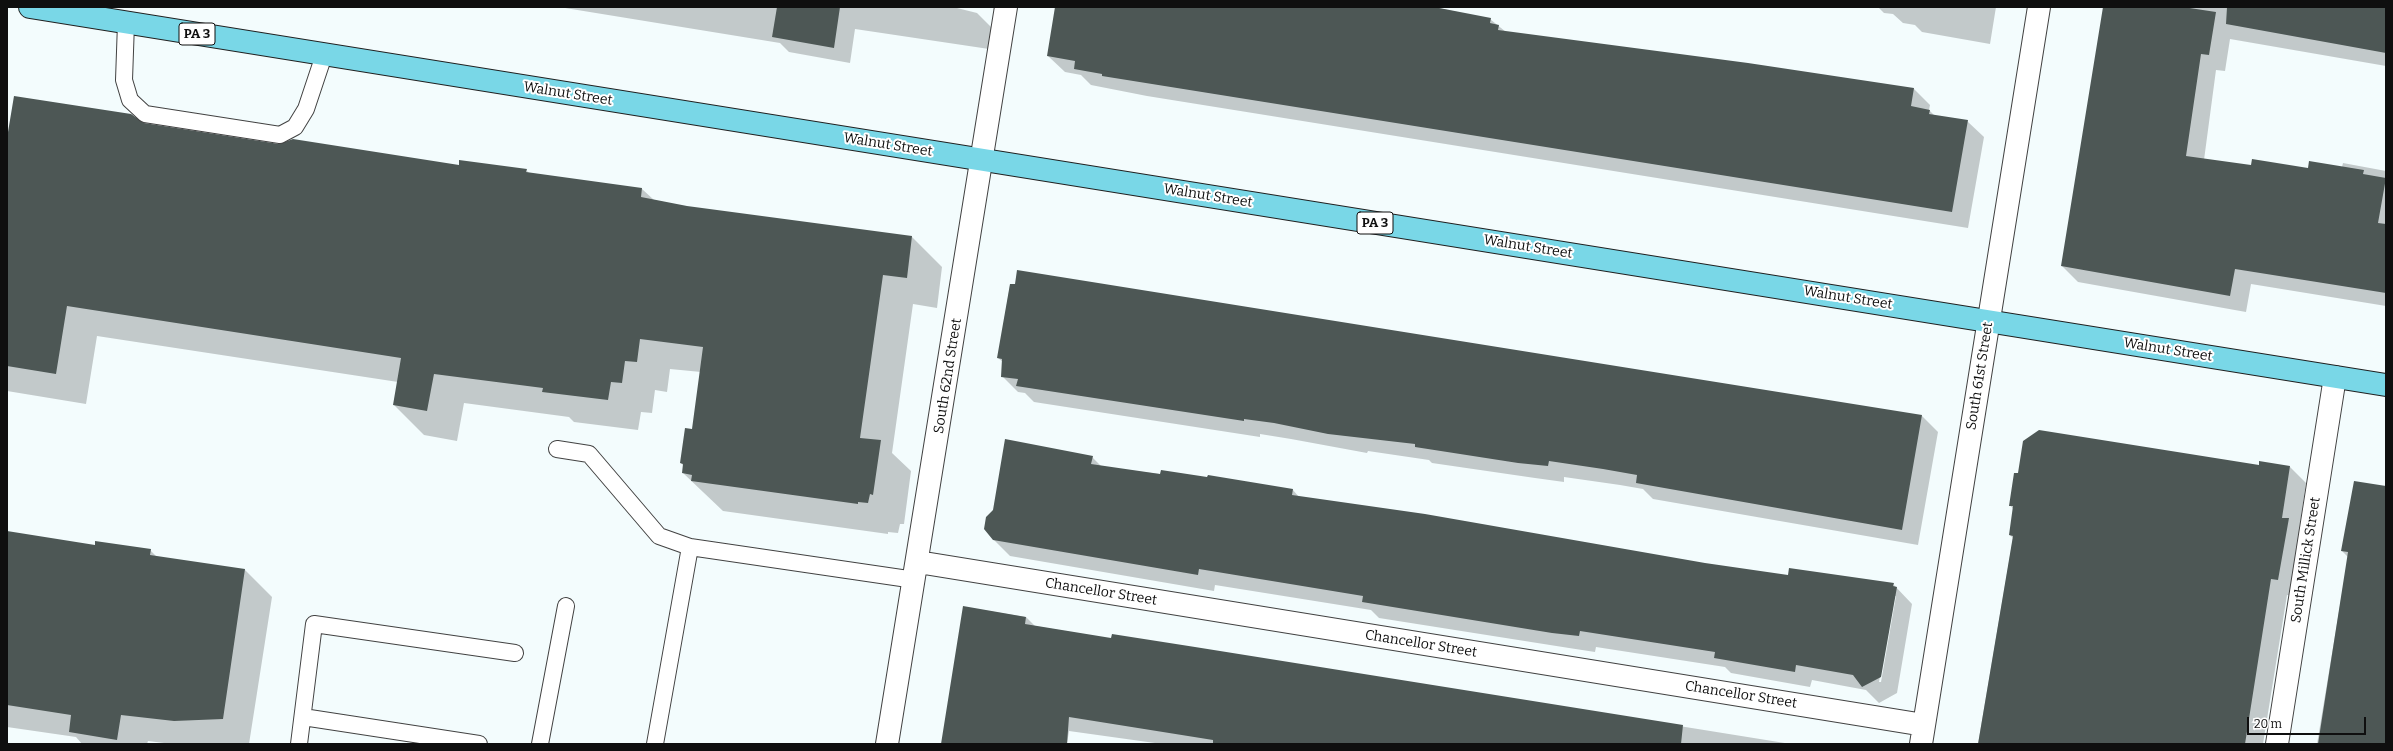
<!DOCTYPE html>
<html>
<head>
<meta charset="utf-8">
<style>
	body { margin:0 }
	#map { position:relative; width:2393px; height:751px; overflow:hidden; background:#f3fcfd; font-family:Bitter,serif }
	canvas { display:block }
	.frame { position:absolute; inset:0; border:8px solid #0f0f0f; pointer-events:none }
	.scale { position:absolute; left:2247px; top:717px; width:119px; height:18px; box-sizing:border-box; border:2px solid #0f0f0f; border-top:0; padding-left:5px; font-size:12px; line-height:14px; white-space:nowrap; color:#0f0f0f; -webkit-text-stroke:3px #fff; paint-order:stroke }
</style>
</head>
<body>
<div id="map">
<canvas width="2393" height="751"></canvas>
<div class="frame"></div>
<div class="scale">20 m</div>
</div>
<script>
const g = document.querySelector('canvas').getContext('2d');
g.lineJoin = 'round';
function fillPath(path, color) { g.fillStyle = color; g.fill(path, 'evenodd'); }
const toPath = rows => new Path2D(rows.map(r => 'M' + r).join(''));
function stroke(path, color, width, dash) { g.strokeStyle = color; g.lineWidth = width; g.lineCap = dash ? 'butt' : 'round'; g.setLineDash(dash || []); g.stroke(path); }
function drawText(font, color, halo, rows, align = 'center') {
  g.font = font + ' Bitter,serif'; g.lineWidth = 4; g.setLineDash([]); g.textBaseline = 'middle'; g.strokeStyle = halo; g.fillStyle = color; for (const [text, x, y, turn = 0] of rows) {
    g.save(); g.translate(x, y); g.rotate((+turn || 0) * Math.PI / 180); g.textAlign = isNaN(turn) ? turn : align; if (halo) g.strokeText(text, 0, 0); g.fillText(text, 0, 0); g.restore();
  }
}
const shadow = toPath([
	[559,7,953,7,977,13,993,29,989,49,855,29,850,63,789,52,780,43],
	[1056,7,1434,7,1490,19,1506,32,1748,64,1914,89,1930,105,1929,110,1935,116,1967,121,1984,137,1968,228,1147,96,1091,85,1081,75,1065,72,1048,56],
	[1878,7,1996,7,1990,44,1922,32,1915,25,1903,23,1893,14,1884,13],
	[2104,7,2386,7,2386,66,2230,39,2225,71,2216,70,2204,160,2252,166,2308,169,2342,167,2343,163,2386,171,2386,306,2251,284,2246,312,2078,282,2062,266],
	[143,124,279,145,460,166,526,170,529,173,642,189,654,200,687,207,912,237,942,267,937,308,913,304,892,453,911,471,904,524,900,524,898,533,888,532,888,534,723,511,683,473,684,466,681,463,693,430,701,372,670,369,667,392,655,390,652,413,641,412,638,430,574,422,569,417,464,403,457,441,424,435,394,405,398,382,97,336,86,404,7,391,7,144],
	[1010,285,1922,416,1938,432,1918,545,1653,499,1643,489,1620,485,1564,477,1564,482,1535,478,1432,463,1429,460,1368,451,1367,453,1291,439,1260,434,1260,437,1034,402,1025,393,1018,392,1002,376,1003,362,998,358],
	[1092,457,1102,467,1293,490,1299,497,1705,564,1788,576,1893,584,1912,604,1897,693,1879,703,1866,690,1812,680,1810,687,1731,673,1725,667,1596,647,1595,652,1569,648,1379,618,1371,610,1215,585,1214,591,1010,556,994,540],
	[1894,596,1896,596,1881,682,1879,682],
	[2260,467,2290,467,2306,483,2299,530,2304,536,2294,596,2287,595,2263,744,1978,744,2013,538,2010,535,2014,510,2010,505],
	[2386,487,2386,744,2317,744,2348,557,2342,551],
	[7,532,95,546,150,550,157,557,245,570,272,597,249,744,172,744,148,741,147,744,82,744,76,737,7,727],
	[964,607,1026,617,1035,626,1112,639,1195,648,1791,744,1162,744,1069,731,1067,744,942,744]
]);
const building = toPath([
	[777,7,840,7,834,48,772,37],
	[1055,7,1434,7,1491,18,1490,23,1499,25,1498,30,1748,63,1914,88,1911,106,1930,110,1929,114,1968,120,1952,212,1102,76,1102,74,1074,69,1075,61,1047,56],
	[2103,7,2183,7,2216,12,2209,55,2201,54,2186,156,2251,165,2252,159,2308,168,2309,161,2364,170,2363,174,2386,178,2378,223,2386,224,2386,293,2235,269,2230,296,2061,266],
	[2227,7,2386,7,2386,53,2226,24],
	[14,96,131,114,144,123,279,144,293,139,459,165,459,160,527,169,526,172,642,188,641,197,687,206,912,236,907,278,883,275,860,438,881,440,873,495,870,494,868,503,858,502,858,504,691,481,692,475,682,473,683,464,680,463,685,428,692,429,703,347,640,339,637,362,625,361,622,383,611,382,608,400,542,392,543,388,434,374,427,411,393,405,401,358,67,306,56,374,7,366,7,138],
	[1017,270,1922,415,1902,530,1636,483,1637,475,1603,469,1549,461,1548,466,1518,463,1415,447,1415,444,1328,434,1274,423,1244,419,1244,421,1016,386,1018,379,1001,377,1002,359,997,358,1010,284,1015,284],
	[2039,430,2259,465,2259,461,2290,466,2282,518,2289,518,2278,580,2271,579,2245,744,1978,744,2013,536,2009,535,2013,506,2009,506,2014,473,2018,473,2023,441],
	[1005,439,1093,456,1091,464,1160,474,1161,470,1207,477,1208,475,1293,489,1292,495,1425,514,1705,563,1788,575,1789,568,1894,583,1893,586,1897,587,1881,677,1862,687,1853,675,1796,665,1795,672,1714,658,1715,652,1580,631,1579,636,1552,633,1362,602,1363,596,1199,569,1198,575,993,540,984,529,986,517,993,510],
	[2354,481,2386,486,2386,744,2318,744,2348,552,2341,551],
	[7,531,95,545,95,541,151,549,150,555,245,569,223,719,174,721,121,715,117,740,69,732,71,715,7,705],
	[963,606,1026,617,1025,624,1111,638,1112,634,1195,647,1683,725,1681,744,1213,744,1213,740,1069,717,1067,744,941,744]
]);
const lane = toPath([
	[126,23,124,80,130,100,145,114,280,135,295,127,306,109,324,55],
	[557,449,589,454,659,536,690,547,915,580],
	[303,717,479,744],
	[299,744,314,624,515,653],
	[540,744,566,606],
	[655,744,690,547]
]);
const street = toPath([
	[918,562,1924,725],
	[887,744,1006,7],
	[1921,744,2039,7],
	[2277,744,2335,377]
]);
const primary = toPath([
	[30,7,2386,385]
]);
const shields = [
	[197,34,36],
	[1375,223,36]
];
const shieldNames = [
	["PA 3",197,34],
	["PA 3",1375,223]
];
const streetNames = [
	["Walnut Street",568,94,9],
	["Walnut Street",888,145,9],
	["Walnut Street",1208,196,9],
	["Walnut Street",1528,247,9],
	["Walnut Street",1848,298,9],
	["Walnut Street",2168,350,9],
	["South 62nd Street",948,376,-81],
	["South 61st Street",1980,376,-81],
	["South Millick Street",2306,560,-81],
	["Chancellor Street",1101,592,9],
	["Chancellor Street",1421,644,9],
	["Chancellor Street",1741,695,9]
];
fillPath(shadow, '#0003');
fillPath(building, '#4d5755');
stroke(lane, '#424242', 18);
stroke(street, '#424242', 24);
stroke(primary, '#202020', 24);
stroke(lane, '#fff', 16);
stroke(street, '#fff', 22);
stroke(primary, '#79d7e7', 22);
for (const [x, y, w] of shields) { const box = new Path2D(); box.roundRect(x - w / 2, y - 11, w, 22, 3); g.fillStyle = '#fff'; g.fill(box); stroke(box, '#0f0f0f', 1); }
drawText('bold 13px', '#0f0f0f', null, shieldNames);
drawText('14px', '#0f0f0f', '#fff', streetNames);
</script>
</body>
</html>
